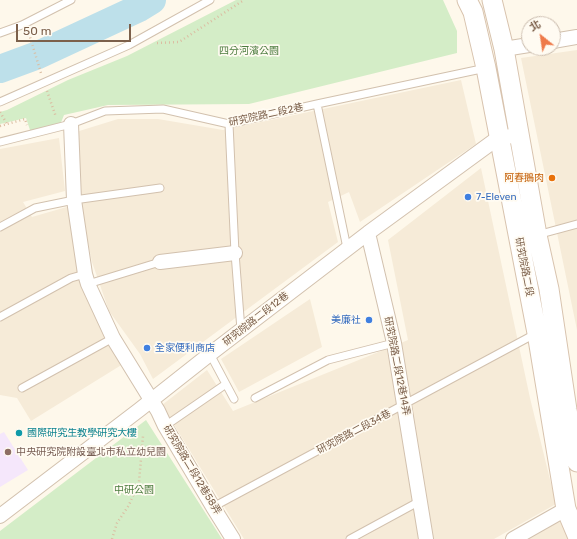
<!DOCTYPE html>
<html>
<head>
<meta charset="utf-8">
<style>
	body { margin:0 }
	#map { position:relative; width:577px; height:539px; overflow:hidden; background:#fef8eb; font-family:Rubik,"Noto Sans TC",sans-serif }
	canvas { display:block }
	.north { position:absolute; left:521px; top:16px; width:40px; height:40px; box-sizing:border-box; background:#fffbf2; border:1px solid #cbbdaf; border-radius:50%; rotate:330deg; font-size:11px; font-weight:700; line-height:16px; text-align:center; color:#7c604b }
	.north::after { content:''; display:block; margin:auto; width:14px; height:18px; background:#ee7a4a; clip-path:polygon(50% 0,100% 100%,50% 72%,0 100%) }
	.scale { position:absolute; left:16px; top:24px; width:115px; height:18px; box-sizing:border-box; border:2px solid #7c604b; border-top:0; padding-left:5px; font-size:12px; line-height:14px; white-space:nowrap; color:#7c604b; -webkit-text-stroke:3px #fffbf2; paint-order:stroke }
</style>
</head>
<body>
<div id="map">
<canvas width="577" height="539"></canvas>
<div class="north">北</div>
<div class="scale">50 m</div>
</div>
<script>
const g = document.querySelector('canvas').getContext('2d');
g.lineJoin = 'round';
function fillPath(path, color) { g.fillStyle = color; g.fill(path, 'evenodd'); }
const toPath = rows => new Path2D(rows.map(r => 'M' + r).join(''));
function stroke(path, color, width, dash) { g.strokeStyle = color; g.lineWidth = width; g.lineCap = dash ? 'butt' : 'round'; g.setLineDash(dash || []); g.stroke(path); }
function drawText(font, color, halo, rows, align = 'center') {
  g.font = font + ' Rubik,"Noto Sans TC",sans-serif'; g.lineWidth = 3.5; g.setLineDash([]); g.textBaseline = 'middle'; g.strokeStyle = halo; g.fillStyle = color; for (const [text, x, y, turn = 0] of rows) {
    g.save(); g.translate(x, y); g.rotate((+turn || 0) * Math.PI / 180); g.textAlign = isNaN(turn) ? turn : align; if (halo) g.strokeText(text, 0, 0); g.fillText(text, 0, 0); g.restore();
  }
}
const residential = toPath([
	[577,50,577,330,521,58],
	[461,80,476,144,360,222,349,192,328,202,338,242,153,379,140,354,109,311,92,262,81,207,76,132,118,119,158,119,223,130],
	[59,138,65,191,23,202,32,217,70,206,77,268,123,364,31,421,17,398,0,395,0,149],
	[481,168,530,398,556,504,494,539,244,539,162,405,207,370,233,411,408,340,388,240],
	[310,299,322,347,239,392,221,359],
	[561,520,570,539,523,539]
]);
const education = toPath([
	[4,432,28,470,0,487,0,434]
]);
const green = toPath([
	[236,0,443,0,457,31,457,53,249,104,108,105,64,115,60,125,31,133,26,118,0,124,0,112,7,110,68,80,127,56],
	[146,420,222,539,0,539,0,531]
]);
const river = toPath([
	[0,69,38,55,139,8,152,0]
]);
const path = toPath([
	[27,35,30,37,41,73],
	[157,43,179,42,244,0],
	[47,91,56,117],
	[0,112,7,124],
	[0,126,25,119,27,125],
	[112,539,117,523,129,505,139,482,143,436]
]);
const lane = toPath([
	[0,33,22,25,71,0],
	[0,102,129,45,210,0],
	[317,104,347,248],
	[229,124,235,253,241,330],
	[0,142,71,124,105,111,163,109,229,124,317,104,486,68],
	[0,227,35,208,74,200,160,188],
	[537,235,577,224],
	[88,284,160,262],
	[0,317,71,278,85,274],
	[210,354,234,399],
	[22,388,113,338],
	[255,398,328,360,394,343],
	[165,426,226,384],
	[213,507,535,334],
	[350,539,420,501]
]);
const street = toPath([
	[553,41,577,37],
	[504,49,529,45],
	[71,124,74,200,85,274,88,284,113,338,158,411,165,426,213,507,233,539],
	[368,233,394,343,426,539],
	[160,262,235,253],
	[0,516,139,410,210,354,368,233,498,138,519,135],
	[513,539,566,509]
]);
const secondary = toPath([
	[467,0,473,12,486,68,537,333,566,509,577,535],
	[492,0,504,49,537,235,549,289,567,410,577,462]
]);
const markers = [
	[552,178,4,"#e8710a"],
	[468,197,4,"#3f7fe0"],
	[369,320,4,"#3f7fe0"],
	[147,348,4,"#3f7fe0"],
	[19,433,4,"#0f9aa8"],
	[8,452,4,"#8d6e63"]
];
const parkNames = [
	["四分河濱公園",249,51],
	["中研公園",134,490]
];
const streetNames = [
	["研究院路二段2巷",266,115,-12],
	["研究院路二段",524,267,79],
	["研究院路二段12巷",256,319,-38],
	["研究院路二段12巷14弄",397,366,79],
	["研究院路二段34巷",354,432,-28],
	["研究院路二段12巷58弄",192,470,59]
];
const foodNames = [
	["阿春鵝肉",544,178]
];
const shopNames = [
	["7-Eleven",476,197],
	["美廉社",361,320,"right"],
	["全家便利商店",155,348]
];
const cultureNames = [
	["國際研究生教學研究大樓",27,433]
];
const educationNames = [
	["中央研究院附設臺北市私立幼兒園",16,452]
];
fillPath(residential, '#f6ebd8');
fillPath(education, '#f5e7fb');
fillPath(green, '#d4edc7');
stroke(river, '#bde0ea', 28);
stroke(lane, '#d2c1ae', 9);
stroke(street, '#d2c1ae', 16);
stroke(secondary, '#d8c3ae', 21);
stroke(path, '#dbbda2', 2.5, [1, 3]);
stroke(lane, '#fff', 7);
stroke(street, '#fff', 14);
stroke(secondary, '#fff', 19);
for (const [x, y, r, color] of markers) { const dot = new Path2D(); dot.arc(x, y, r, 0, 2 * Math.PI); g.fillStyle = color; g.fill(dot); stroke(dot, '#fffbf2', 1.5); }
drawText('10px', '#4c7c3f', '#fffbf2', parkNames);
drawText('10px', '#7c604b', '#fffbf2', streetNames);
drawText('10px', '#c56008', '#fffbf2', foodNames, 'right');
drawText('10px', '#366cbe', '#fffbf2', shopNames, 'left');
drawText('10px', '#0d838f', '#fffbf2', cultureNames, 'left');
drawText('10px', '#785e54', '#fffbf2', educationNames, 'left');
</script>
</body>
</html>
